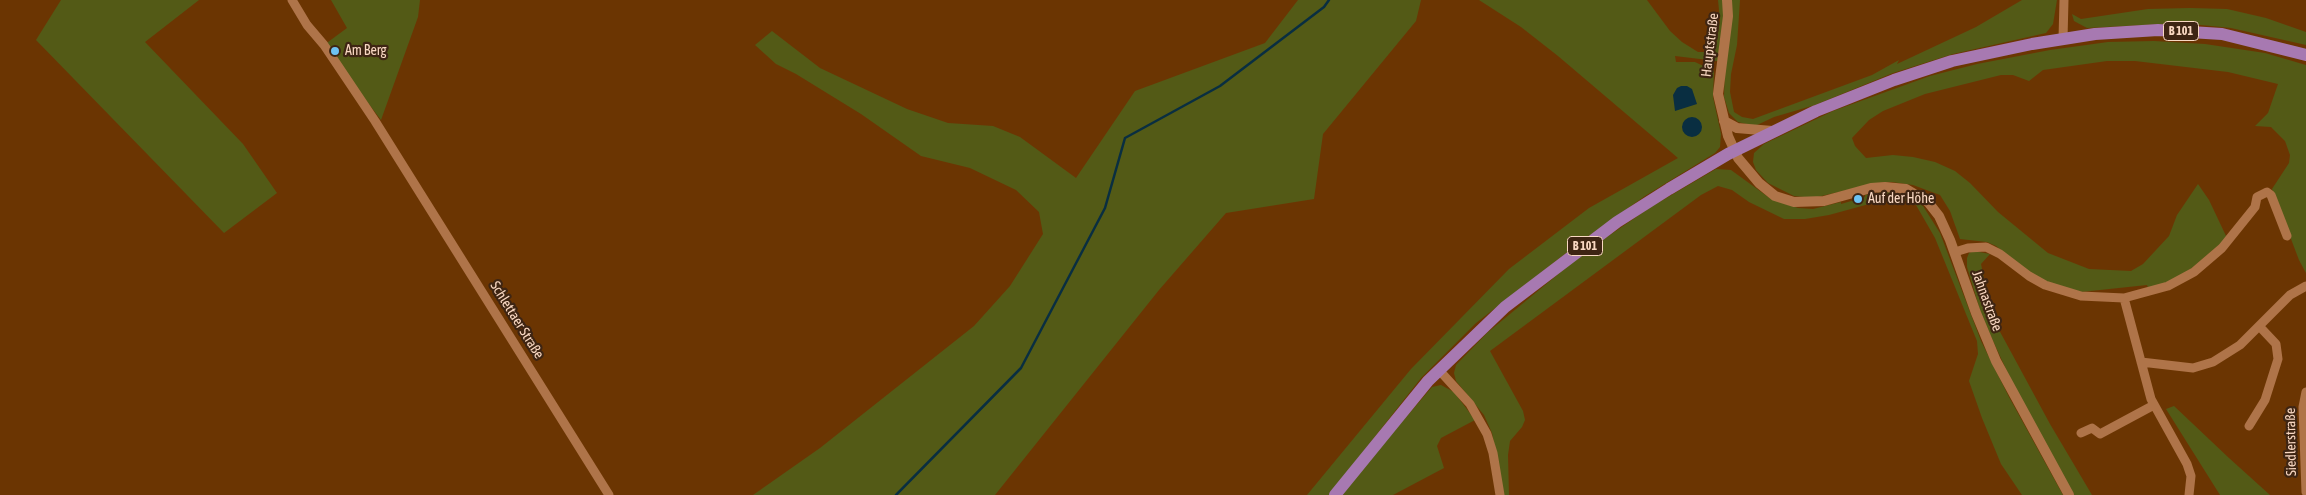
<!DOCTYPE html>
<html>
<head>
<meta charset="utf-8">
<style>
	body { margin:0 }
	canvas { display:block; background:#6b3502 }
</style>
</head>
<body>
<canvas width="2306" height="495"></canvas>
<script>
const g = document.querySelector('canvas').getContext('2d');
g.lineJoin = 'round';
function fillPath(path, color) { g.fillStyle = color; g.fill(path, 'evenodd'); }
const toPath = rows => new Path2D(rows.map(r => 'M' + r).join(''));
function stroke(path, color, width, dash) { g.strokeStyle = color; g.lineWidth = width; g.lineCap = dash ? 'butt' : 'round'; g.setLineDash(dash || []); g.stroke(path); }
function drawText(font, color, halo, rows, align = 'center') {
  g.font = font + ' "Asap Condensed",sans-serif'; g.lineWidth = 4.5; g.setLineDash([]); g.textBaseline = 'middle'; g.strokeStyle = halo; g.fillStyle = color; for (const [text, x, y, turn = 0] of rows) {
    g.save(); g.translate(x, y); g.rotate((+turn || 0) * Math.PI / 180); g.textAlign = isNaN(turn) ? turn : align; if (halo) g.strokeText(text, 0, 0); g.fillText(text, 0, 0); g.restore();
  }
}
const green = toPath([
	[61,0,199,0,145,42,243,144,277,193,224,233,36,40],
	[331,0,420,0,418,17,381,120,324,45,347,28],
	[1298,0,1421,0,1416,21,1323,134,1314,199,1226,213,1159,290,995,495,753,495,820,448,974,326,1010,286,1043,234,1039,212,1016,190,970,168,921,156,861,114,796,74,776,64,755,45,772,31,820,68,907,109,948,123,993,126,1020,137,1076,178,1135,91,1265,43],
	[1479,0,1647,0,1670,31,1682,42,1698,52,1706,52,1712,51,1716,45,1720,20,1718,0,1740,0,1737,45,1731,74,1730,92,1734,112,1742,117,1753,119,1872,75,1899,60,1897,64,1976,27,2022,0,2057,0,2053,24,2046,33,1953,54,1893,73,1815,105,1774,117,1755,126,1738,122,1729,113,1724,97,1725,62,1675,56,1676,62,1695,62,1714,71,1713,97,1721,134,1720,147,1715,153,1645,196,1579,243,1476,323,1421,378,1329,495,1307,495,1411,369,1509,269,1589,208,1678,158,1558,56,1521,27],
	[2190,8,2227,9,2266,18,2306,32,2306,45,2231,28,2181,23,2087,28,2074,21,2072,14,2081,19,2148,9],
	[2154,41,2205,44,2265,53,2306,65,2306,273,2299,260,2272,189,2289,163,2290,155,2285,141,2271,127,2255,126,2268,113,2278,84,2228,72,2135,61,2107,61,2043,70,2029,81,2013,75,2001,75,1925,94,1883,111,1869,120,1852,138,1855,146,1866,158,1893,155,1913,157,1935,162,1955,171,1970,183,1998,212,2048,253,2089,269,2131,271,2143,264,2169,236,2177,215,2198,184,2209,200,2227,238,2189,271,2166,283,2148,288,2147,285,2081,292,2046,282,2027,271,1996,246,1987,242,1960,239,1950,211,1940,195,1913,185,1892,182,1877,183,1813,198,1794,196,1768,183,1756,170,1753,162,1754,153,1764,144,1833,111,1930,76,1977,64,2050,50,2108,42],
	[1716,169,1731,170,1771,199,1798,208,1813,209,1841,202,1841,204,1865,197,1865,195,1889,191,1909,196,1923,206,1940,233,1981,341,2009,397,2063,495,2022,495,2001,464,1982,418,1969,381,1978,354,1977,341,1935,238,1916,205,1903,200,1891,198,1829,215,1805,219,1784,219,1749,202,1732,190,1718,186,1701,195,1490,351,1523,411,1525,420,1522,427,1510,441,1508,455,1509,495,1504,495,1492,433,1484,415,1456,381,1454,373,1456,365,1487,333,1585,252,1651,207],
	[1974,251,1990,254,1981,264,1992,317,2050,424,2092,495,2074,495,2017,393,1982,317,1967,267,1967,258,1969,253],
	[1441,385,1454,392,1475,420,1441,438,1437,446,1444,468,1393,495,1342,495,1359,472,1432,387],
	[2174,406,2229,458,2270,495,2220,495,2166,409]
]);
const water = toPath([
	[1681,86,1687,86,1692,89,1697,104,1675,111,1673,95,1677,88],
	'1682 127a10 10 0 1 1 20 0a10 10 0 1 1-20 0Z'
]);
const stream = toPath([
	[896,495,1021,368,1105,208,1125,138,1220,86,1324,7,1329,0]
]);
const minor = toPath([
	[292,0,307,25,324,45,375,121,609,495],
	[2063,39,2064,0],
	[1955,252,1968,248,1986,247,2000,254,2029,276,2045,285,2081,296,2124,298,2168,286,2194,272,2222,248,2255,207,2257,197,2267,192,2271,195,2287,236],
	[2124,298,2151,399,2187,464,2191,476,2189,495],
	[2141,362,2193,368,2213,362,2240,345,2290,295,2306,286],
	[1439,370,1470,404,1487,434,1493,453,1500,495],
	[2306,392,2303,407,2306,492],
	[2249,426,2265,400,2278,359,2276,344,2260,327],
	[2081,433,2092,428,2100,434,2154,405]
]);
const tertiary = toPath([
	[1727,0,1728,16,1718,94,1728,136,1738,158,1759,183,1775,196,1794,202,1824,201,1871,188,1885,187,1906,189,1928,202,1939,216,1950,240,1976,313,1996,361,2069,495],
	[1724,121,1737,128,1772,131]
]);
const primary = toPath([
	[1335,495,1428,381,1505,307,1617,222,1669,189,1728,154,1816,111,1894,80,1952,61,2032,44,2095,34,2158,30,2222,34,2306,55]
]);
const markers = [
	[335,51,5,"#6dc2f3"],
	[1858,199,5,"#6dc2f3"]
];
const shields = [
	[2181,31,35],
	[1585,246,35]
];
const shieldNames = [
	["B 101",2181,31],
	["B 101",1585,246]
];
const streetNames = [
	["Hauptstraße",1710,45,-83],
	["Jahnastraße",1987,301,70],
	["Schlettaer Straße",517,320,58],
	["Siedlerstraße",2291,442,-91]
];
const poiNames = [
	["Am Berg",345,51],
	["Auf der Höhe",1868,199]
];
fillPath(green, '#535a16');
fillPath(water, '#092e41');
stroke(stream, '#092e41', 2.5);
stroke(minor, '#af7449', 9);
stroke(tertiary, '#af7449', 10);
stroke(primary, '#a779b1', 12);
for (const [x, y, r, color] of markers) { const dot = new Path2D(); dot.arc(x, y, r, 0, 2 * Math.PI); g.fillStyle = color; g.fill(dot); stroke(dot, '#3e2513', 2); }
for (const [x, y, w] of shields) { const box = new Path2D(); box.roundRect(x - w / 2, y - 9.5, w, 19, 4); g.fillStyle = '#3e2513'; g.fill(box); stroke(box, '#f9d8c2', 1); }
drawText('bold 12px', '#f9d8c2', null, shieldNames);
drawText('14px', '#f9d8c2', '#3e2513', streetNames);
drawText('14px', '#f9d8c2', '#3e2513', poiNames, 'left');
</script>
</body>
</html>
